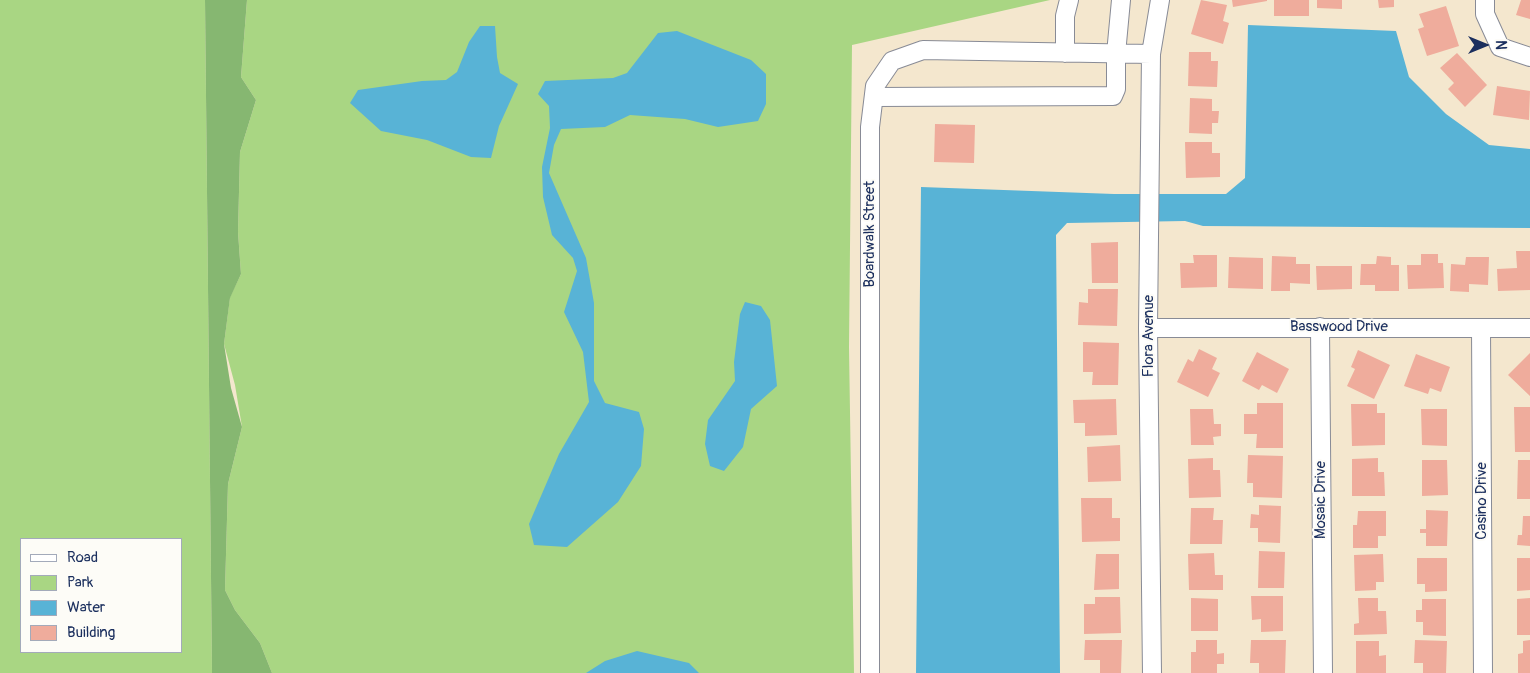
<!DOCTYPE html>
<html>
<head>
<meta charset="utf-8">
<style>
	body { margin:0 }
	#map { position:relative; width:1530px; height:673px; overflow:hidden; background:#f4e7ce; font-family:Pangolin,sans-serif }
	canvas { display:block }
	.legend { position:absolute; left:20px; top:538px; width:162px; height:115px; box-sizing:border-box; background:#fdfcf7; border:1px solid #a3aaba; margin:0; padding:6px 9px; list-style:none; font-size:15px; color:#1b2f5e }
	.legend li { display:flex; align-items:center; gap:10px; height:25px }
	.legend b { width:25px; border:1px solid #a3aaba }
	.north { position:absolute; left:1460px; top:20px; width:50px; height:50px; -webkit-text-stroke:4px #fdfcf7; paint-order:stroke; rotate:90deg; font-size:14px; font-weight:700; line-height:20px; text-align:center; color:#1b2f5e }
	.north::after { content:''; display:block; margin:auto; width:18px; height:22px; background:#1b2f5e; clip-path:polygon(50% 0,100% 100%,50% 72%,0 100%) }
</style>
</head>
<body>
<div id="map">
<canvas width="1530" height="673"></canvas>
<ul class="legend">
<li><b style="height:6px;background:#fff"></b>Road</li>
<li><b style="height:14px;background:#a9d683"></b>Park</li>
<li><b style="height:14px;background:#58b3d6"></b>Water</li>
<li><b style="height:14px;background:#efac9c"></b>Building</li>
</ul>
<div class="north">N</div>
</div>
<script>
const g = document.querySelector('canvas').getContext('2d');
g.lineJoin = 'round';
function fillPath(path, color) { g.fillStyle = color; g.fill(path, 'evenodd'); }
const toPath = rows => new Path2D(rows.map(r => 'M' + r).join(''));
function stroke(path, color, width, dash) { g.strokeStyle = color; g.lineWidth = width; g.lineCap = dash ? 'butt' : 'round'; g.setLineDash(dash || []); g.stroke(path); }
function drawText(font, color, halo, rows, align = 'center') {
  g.font = font + ' Pangolin,sans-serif'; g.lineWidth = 4; g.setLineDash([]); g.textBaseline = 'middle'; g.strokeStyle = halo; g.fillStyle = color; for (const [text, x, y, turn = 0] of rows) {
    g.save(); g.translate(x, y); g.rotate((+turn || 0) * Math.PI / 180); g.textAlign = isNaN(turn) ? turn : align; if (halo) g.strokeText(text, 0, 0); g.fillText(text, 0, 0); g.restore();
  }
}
const green = toPath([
	[0,0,205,0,212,673,0,673],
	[21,539,181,539,181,652,21,652],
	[247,0,1050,0,852,45,849,347,854,673,272,673,260,643,235,610,225,590,228,484,242,427,235,385,224,344,230,297,241,274,238,232,240,152,256,100,241,77]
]);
const forest = toPath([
	[205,0,247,0,241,77,256,100,240,152,238,232,241,274,230,298,224,344,231,388,242,427,228,484,225,590,235,610,260,643,272,673,212,673]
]);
const water = toPath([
	[1248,25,1396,31,1409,77,1446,114,1489,145,1530,149,1530,228,1203,226,1185,221,1067,223,1056,235,1060,673,916,673,921,187,1114,194,1226,194,1245,178],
	[480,26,495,26,497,57,500,73,518,84,499,126,491,158,471,157,427,140,381,131,350,103,358,90,422,81,446,80,457,72,469,42],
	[677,31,751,60,766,74,766,104,758,121,718,127,685,119,630,115,605,127,561,129,554,145,549,173,586,258,594,303,594,381,605,403,639,412,644,429,641,466,618,502,567,547,534,545,529,524,559,454,589,402,583,352,564,312,577,271,573,258,552,235,543,197,542,167,550,128,549,106,538,94,545,81,613,78,627,73,658,33],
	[745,302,761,306,770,320,777,386,751,409,743,447,724,471,710,466,705,444,708,420,735,381,734,362,740,314],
	[637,651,689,663,699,673,586,673,605,661]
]);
const building = toPath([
	[1201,0,1227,5,1223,21,1229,23,1223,44,1191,34],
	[1232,0,1267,0,1267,1,1233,7],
	[1274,0,1309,0,1309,16,1274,16],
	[1317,0,1342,0,1342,9,1317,8],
	[1378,0,1394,0,1394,7,1379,8],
	[1521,0,1530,0,1530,19,1516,15],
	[1446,6,1459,46,1427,56,1418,29,1424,27,1419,14],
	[1189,52,1211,52,1211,61,1218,61,1217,87,1188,86],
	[1457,53,1487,85,1465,107,1448,89,1454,83,1440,68],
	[1497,86,1530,91,1529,120,1493,115],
	[1190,98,1212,99,1212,111,1219,111,1218,123,1212,123,1212,134,1189,133],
	[935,124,975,125,974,163,934,162],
	[1185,142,1212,142,1212,153,1220,153,1220,177,1186,178],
	[1118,242,1118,283,1092,283,1091,243],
	[1516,251,1530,251,1530,290,1498,291,1497,269,1517,268],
	[1421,254,1438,254,1438,263,1443,263,1444,288,1408,289,1407,265,1421,265],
	[1193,255,1217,255,1217,287,1181,288,1180,263,1194,263],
	[1272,256,1296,257,1296,264,1310,264,1310,284,1290,283,1290,291,1271,291],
	[1377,256,1391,257,1391,265,1399,265,1399,291,1375,291,1375,285,1360,285,1361,264,1376,264],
	[1229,257,1263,258,1263,289,1228,288],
	[1466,257,1489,257,1488,285,1469,284,1469,292,1450,291,1451,264,1465,265],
	[1316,266,1352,266,1352,289,1317,290],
	[1088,289,1118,289,1117,326,1078,325,1079,302,1088,303],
	[1083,342,1119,343,1118,385,1092,385,1093,372,1083,372],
	[1199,349,1217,358,1212,369,1220,373,1208,397,1177,382,1188,359,1193,362],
	[1358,350,1390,365,1374,399,1347,386,1355,369,1351,367],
	[1257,352,1289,369,1277,393,1262,385,1259,390,1242,381],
	[1530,353,1530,396,1508,375],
	[1416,354,1450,367,1441,392,1430,388,1428,394,1404,386],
	[1116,399,1117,435,1085,436,1085,423,1074,423,1073,400],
	[1257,403,1283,403,1283,448,1256,448,1257,434,1244,434,1244,414,1257,414],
	[1351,404,1377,404,1377,413,1385,413,1385,445,1352,446],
	[1514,407,1530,407,1530,452,1515,452],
	[1190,409,1213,409,1214,424,1221,424,1221,436,1213,437,1214,445,1191,445],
	[1421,409,1447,409,1447,446,1422,445],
	[1120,445,1121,481,1088,482,1087,447],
	[1248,455,1283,456,1282,498,1253,497,1253,483,1247,483],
	[1213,458,1213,470,1220,470,1221,497,1189,498,1188,459],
	[1378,458,1378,472,1384,472,1385,496,1352,496,1352,459],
	[1422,460,1447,460,1448,495,1422,496],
	[1518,460,1530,460,1530,499,1517,499],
	[1081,498,1112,498,1112,518,1120,518,1120,541,1082,542],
	[1259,505,1281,506,1280,543,1258,542,1258,528,1250,528,1251,514,1259,515],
	[1191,508,1214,508,1213,520,1223,520,1222,544,1190,544],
	[1426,510,1448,511,1447,546,1426,546,1426,533,1420,533,1420,529,1426,529],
	[1358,511,1386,511,1386,536,1378,536,1378,548,1353,548,1353,525,1357,525],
	[1523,516,1530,516,1530,546,1517,545,1518,535,1522,535],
	[1259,551,1285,552,1284,588,1258,588],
	[1214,553,1215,575,1223,575,1223,590,1189,590,1188,554],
	[1096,554,1119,554,1119,589,1094,590],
	[1383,554,1384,582,1376,582,1376,590,1355,591,1354,555],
	[1417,558,1447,558,1447,591,1425,592,1425,584,1417,584],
	[1517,558,1530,558,1530,590,1517,591],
	[1251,596,1283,596,1283,631,1261,632,1261,619,1252,620],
	[1095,597,1120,597,1121,633,1084,634,1084,604,1095,604],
	[1191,598,1218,599,1218,631,1191,631],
	[1358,598,1378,598,1378,611,1386,611,1387,634,1354,635,1354,624,1359,623],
	[1530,598,1530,635,1517,635,1517,599],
	[1422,599,1446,599,1446,636,1423,635,1423,622,1416,622,1416,610,1422,610],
	[1085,640,1122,640,1121,673,1100,673,1100,660,1084,660],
	[1196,640,1217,640,1217,654,1224,653,1224,664,1217,664,1217,673,1191,673,1191,652,1196,652],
	[1251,640,1286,640,1285,673,1259,673,1259,663,1250,663],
	[1415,640,1447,641,1446,673,1423,673,1423,663,1414,663],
	[1530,640,1530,673,1518,673,1518,654,1523,653,1523,641],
	[1356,641,1379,641,1379,656,1386,655,1386,673,1356,673]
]);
const minor = toPath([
	[1485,0,1485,14,1500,47,1530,57],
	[1065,53,1065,16,1069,0],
	[874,97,1113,96,1116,89,1116,54,1121,0],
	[1320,327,1323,673],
	[1148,328,1530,328],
	[1481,328,1483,673],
	[870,673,870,127,875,86,892,61,923,50,1151,54],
	[1152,673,1148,328,1151,54,1160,0]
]);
const streetNames = [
	["Boardwalk Street",870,234,-90],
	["Basswood Drive",1339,327],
	["Flora Avenue",1149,336,-90],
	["Mosaic Drive",1321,500,-90],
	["Casino Drive",1482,501,-90]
];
fillPath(green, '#a9d683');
fillPath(forest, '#86b771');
fillPath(water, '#58b3d6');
fillPath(building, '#efac9c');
stroke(minor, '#888b96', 20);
stroke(minor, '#fff', 18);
drawText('15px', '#1b2f5e', '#fdfcf7', streetNames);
</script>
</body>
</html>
